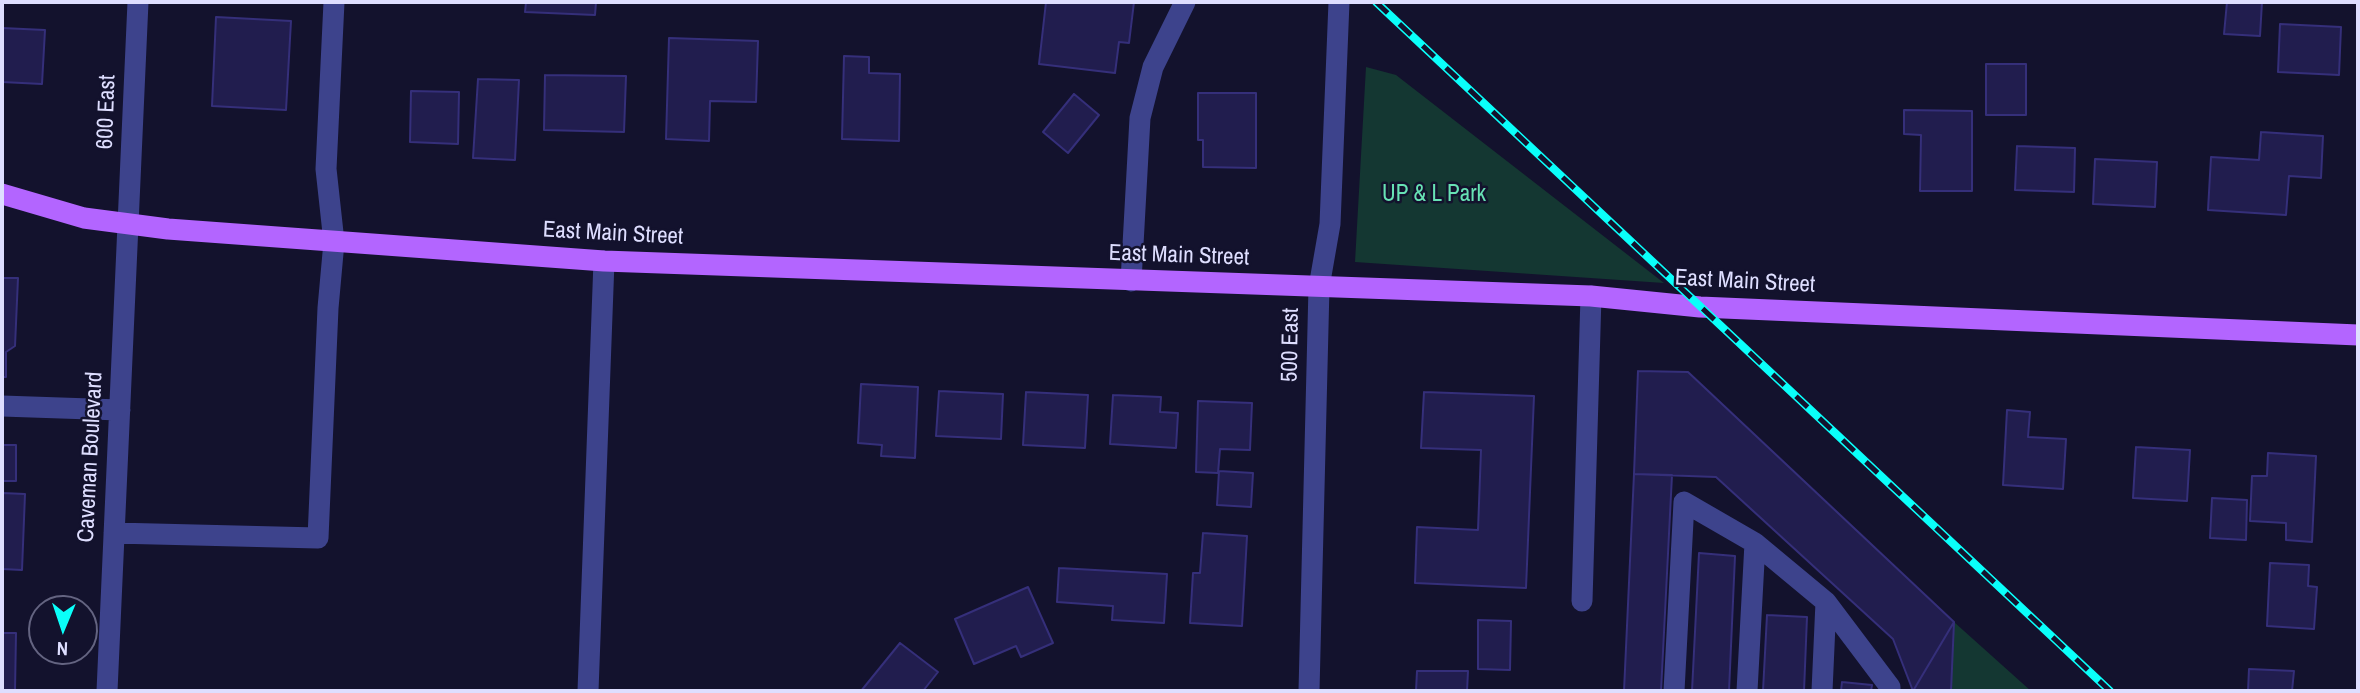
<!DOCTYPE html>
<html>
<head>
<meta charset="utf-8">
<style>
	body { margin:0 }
	#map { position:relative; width:2360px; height:693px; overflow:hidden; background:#13122d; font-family:"Archivo Narrow",sans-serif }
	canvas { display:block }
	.frame { position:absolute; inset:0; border:4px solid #dedeff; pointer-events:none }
	.north { position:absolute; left:28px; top:595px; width:70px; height:70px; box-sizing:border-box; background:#13122d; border:2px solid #646481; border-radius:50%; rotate:182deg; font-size:19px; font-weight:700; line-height:28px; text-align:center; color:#dedeff }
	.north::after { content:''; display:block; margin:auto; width:24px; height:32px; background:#0afffa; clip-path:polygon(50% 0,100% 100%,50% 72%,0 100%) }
</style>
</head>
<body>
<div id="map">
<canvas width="2360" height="693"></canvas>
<div class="frame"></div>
<div class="north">N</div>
</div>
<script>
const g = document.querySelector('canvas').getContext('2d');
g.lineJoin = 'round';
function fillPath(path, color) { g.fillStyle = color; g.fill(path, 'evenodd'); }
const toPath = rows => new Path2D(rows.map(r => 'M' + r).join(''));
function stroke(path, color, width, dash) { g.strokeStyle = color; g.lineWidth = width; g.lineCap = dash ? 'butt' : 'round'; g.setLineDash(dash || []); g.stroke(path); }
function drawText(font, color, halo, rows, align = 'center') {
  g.font = font + ' "Archivo Narrow",sans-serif'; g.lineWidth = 5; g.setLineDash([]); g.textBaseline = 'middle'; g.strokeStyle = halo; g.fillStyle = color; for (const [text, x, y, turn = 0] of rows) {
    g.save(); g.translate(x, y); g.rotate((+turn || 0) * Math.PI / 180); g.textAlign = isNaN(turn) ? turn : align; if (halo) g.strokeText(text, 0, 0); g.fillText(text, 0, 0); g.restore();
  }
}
const green = toPath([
	[1366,67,1396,75,1664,283,1355,262],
	[1954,622,2031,691,1951,691]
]);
const building = toPath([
	[526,2,596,2,595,15,525,12,526,2],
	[1046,2,1134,2,1129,43,1119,42,1115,73,1039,64,1046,2],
	[2227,2,2262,2,2260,36,2224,34,2227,2],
	[216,17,291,21,286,110,212,106,216,17],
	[2280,24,2341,27,2339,75,2278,72,2280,24],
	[2,28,45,30,42,84,2,82,2,28],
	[669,38,758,41,756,102,710,101,709,141,666,139,669,38],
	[844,56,869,57,869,73,900,74,899,141,842,139,844,56],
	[1986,64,2026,64,2026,115,1986,115,1986,64],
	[545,75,626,76,624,132,544,130,545,75],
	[478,79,519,80,515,160,473,158,478,79],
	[411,91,459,92,458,144,410,142,411,91],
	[1198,93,1256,93,1256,168,1203,167,1203,140,1198,140,1198,93],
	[1074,94,1099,115,1068,153,1043,132,1074,94],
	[1904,110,1972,111,1972,191,1920,191,1921,135,1904,134,1904,110],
	[2261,132,2323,136,2321,178,2289,176,2286,215,2208,210,2211,157,2259,160,2261,132],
	[2017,146,2075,148,2074,192,2015,190,2017,146],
	[2095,159,2157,162,2155,207,2093,204,2095,159],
	[2,278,18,278,15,346,6,352,6,377,2,377,2,278],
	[1638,371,1688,372,1954,622,1913,691,1893,639,1716,477,1634,474,1638,371],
	[861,384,918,387,915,458,881,456,882,445,858,443,861,384],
	[939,391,1003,394,1001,439,936,436,939,391],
	[1026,392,1088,395,1085,448,1023,445,1026,392],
	[1424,392,1534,396,1526,588,1415,583,1417,527,1478,530,1481,450,1421,448,1424,392],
	[1113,395,1161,397,1160,412,1178,413,1176,448,1110,444,1113,395],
	[1198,401,1252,403,1250,450,1220,449,1218,473,1196,472,1198,401],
	[2007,410,2030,412,2028,437,2066,439,2063,489,2003,485,2007,410],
	[2,445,16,445,16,481,2,481,2,445],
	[2136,447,2190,450,2187,501,2133,498,2136,447],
	[2268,453,2316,456,2312,542,2286,540,2286,523,2250,521,2252,476,2267,476,2268,453],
	[1219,471,1253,473,1251,507,1217,505,1219,471],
	[1634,474,1672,475,1661,691,1624,691,1634,474],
	[2,493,25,494,22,570,2,569,2,493],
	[2212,498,2247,500,2246,540,2210,538,2212,498],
	[1203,533,1247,536,1242,626,1190,623,1193,573,1200,573,1203,533],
	[1699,553,1735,556,1729,691,1692,691,1699,553],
	[2270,563,2309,565,2308,586,2317,587,2314,629,2267,626,2270,563],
	[1059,568,1167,574,1164,623,1112,620,1113,606,1057,602,1059,568],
	[1028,587,1053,643,1021,657,1016,646,974,664,955,619,1028,587],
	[1767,615,1807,617,1804,691,1763,691,1767,615],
	[1478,620,1511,621,1510,670,1478,669,1478,620],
	[1954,622,1951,691,1913,691,1954,622],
	[2,633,16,633,15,691,2,691,2,633],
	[900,643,938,672,923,691,861,691,900,643],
	[2249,669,2294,671,2292,691,2248,691,2249,669],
	[1417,671,1468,671,1467,691,1416,691,1417,671],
	[1842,682,1872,685,1871,691,1841,691,1842,682]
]);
const minor = toPath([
	[1131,281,1140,118,1153,67,1185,2],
	[2,406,120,410],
	[114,533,318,538,328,308,334,242,326,169,334,2],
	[1582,601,1591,296],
	[107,691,138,2],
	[588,691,604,261],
	[1309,691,1319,287,1330,224,1339,2],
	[1674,691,1684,502,1755,543],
	[1747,691,1755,543,1826,602],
	[1822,691,1826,602,1890,687,1890,691]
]);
const major = toPath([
	[2,194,84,218,168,229,604,261,1591,296,1700,307,2358,335]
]);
const rail = toPath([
	[1376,2,2110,691]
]);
const streetNames = [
	["600 East",107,112,-88],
	["East Main Street",613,234,3],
	["East Main Street",1179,256,2],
	["East Main Street",1745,282,3],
	["500 East",1291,345,-89],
	["Caveman Boulevard",91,457,-87]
];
const parkNames = [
	["UP & L Park",1434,195]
];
fillPath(green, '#143732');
fillPath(building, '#211d4e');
stroke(building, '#352f7a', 2);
stroke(minor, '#3d438c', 21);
stroke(major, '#b365ff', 21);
stroke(rail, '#0afffa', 8);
stroke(rail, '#13122d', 5, [16]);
drawText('23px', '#dedeff', '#13122d', streetNames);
drawText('23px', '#67e2b4', '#13122d', parkNames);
</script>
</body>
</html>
